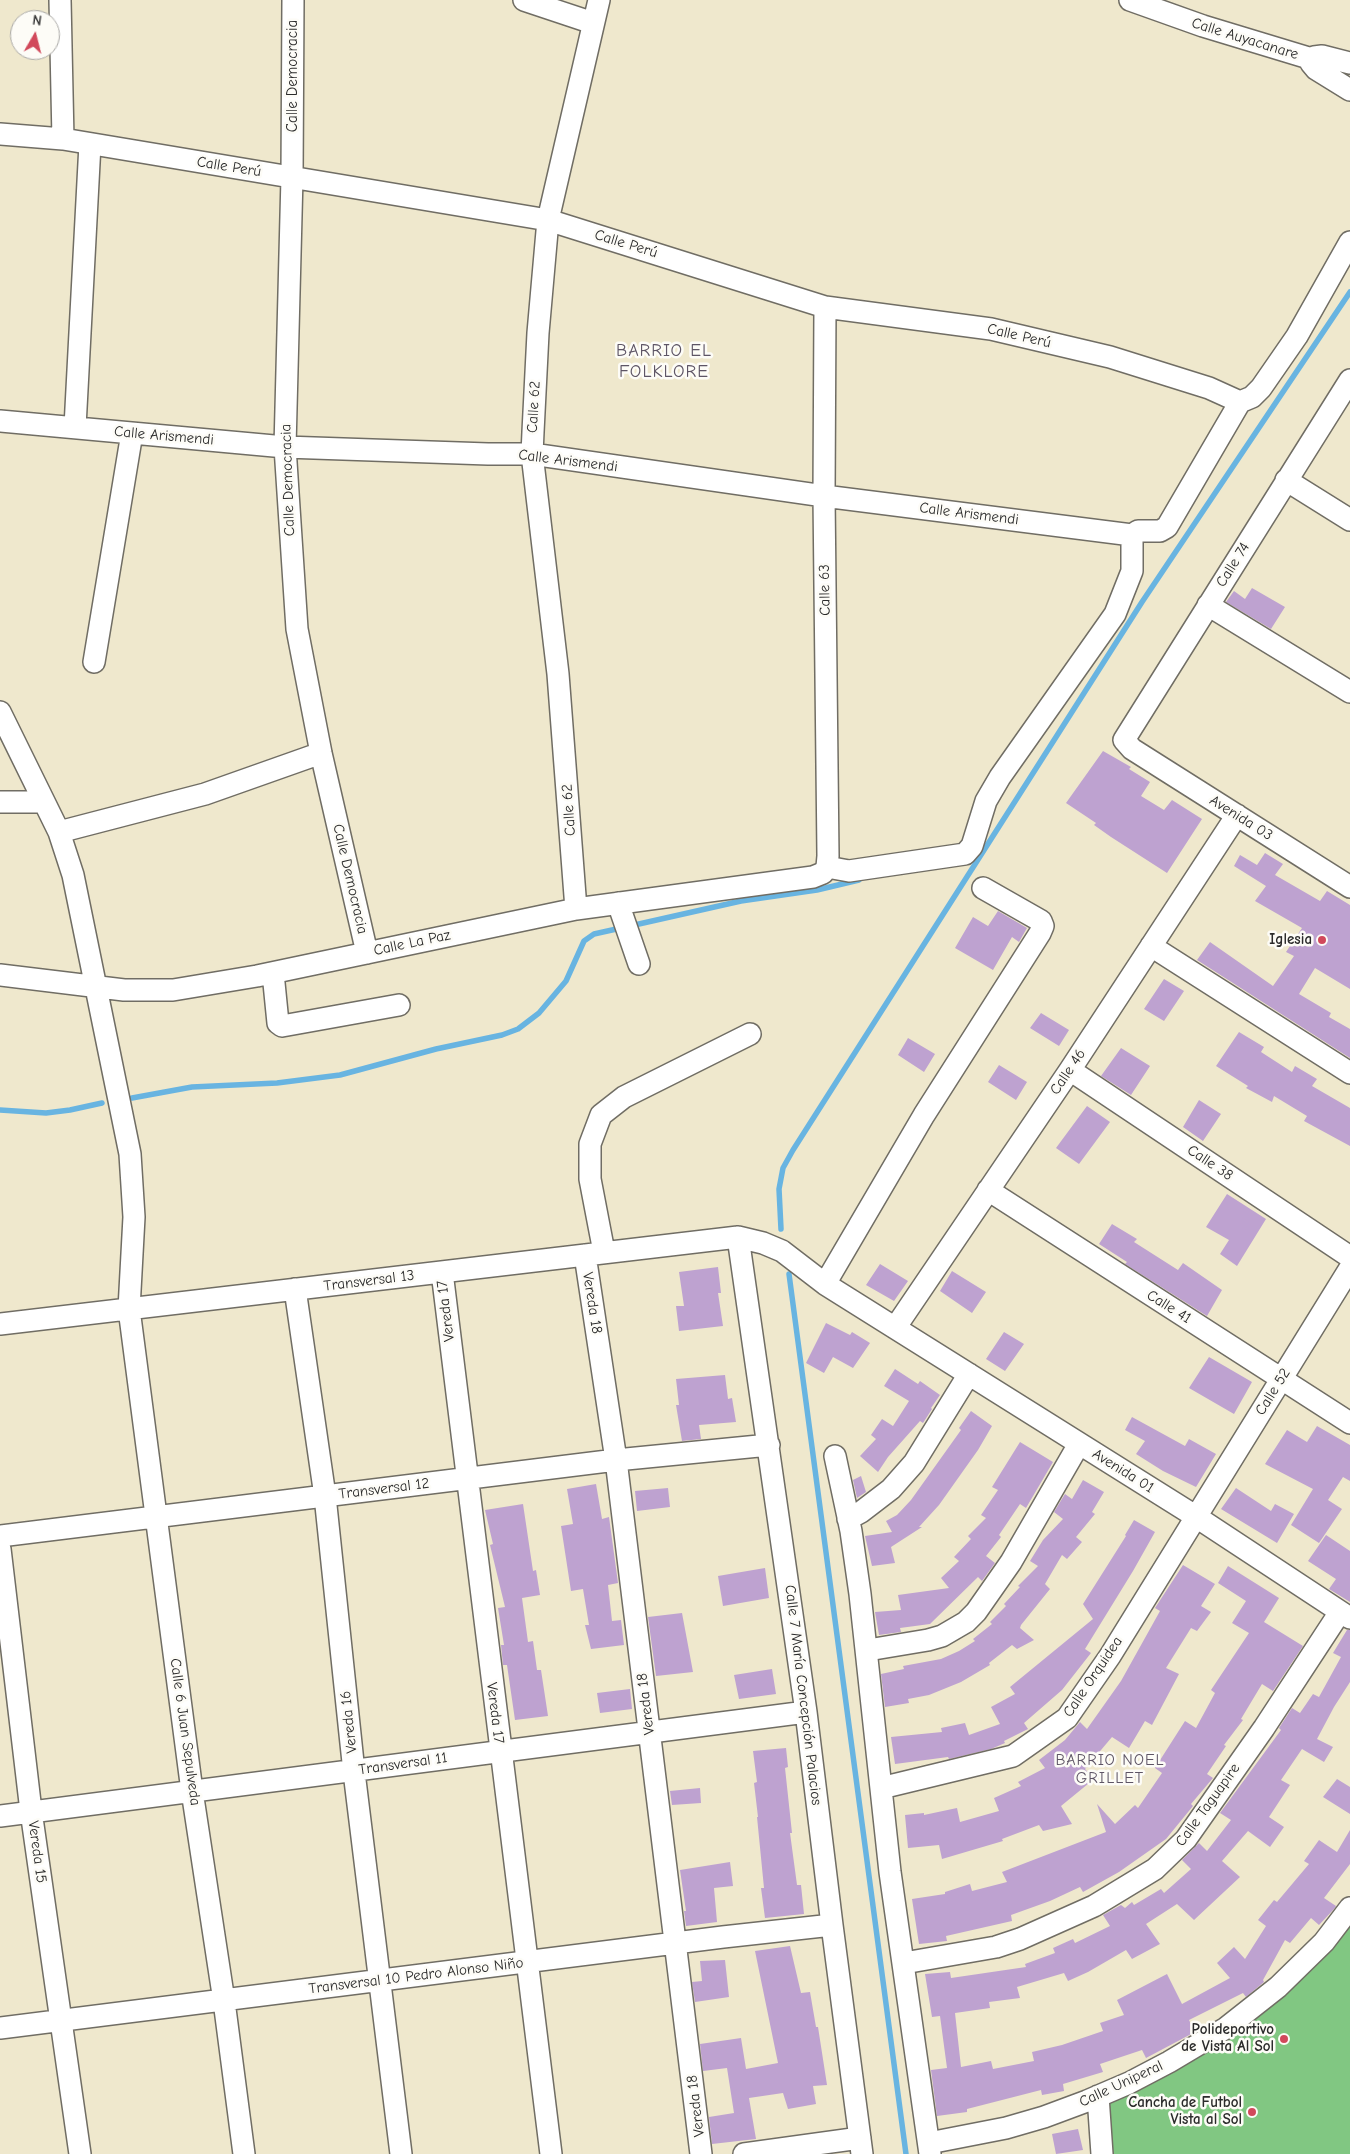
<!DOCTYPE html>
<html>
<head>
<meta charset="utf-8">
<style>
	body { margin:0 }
	#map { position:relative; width:1350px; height:2154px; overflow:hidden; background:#efe8cd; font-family:"Comic Neue",sans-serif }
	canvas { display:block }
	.north { position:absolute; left:10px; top:10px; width:50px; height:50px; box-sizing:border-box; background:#fdfcf7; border:1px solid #a9a8a5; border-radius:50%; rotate:8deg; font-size:14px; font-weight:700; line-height:20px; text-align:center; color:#2b2b2b }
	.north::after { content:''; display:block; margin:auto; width:18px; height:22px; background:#d1495b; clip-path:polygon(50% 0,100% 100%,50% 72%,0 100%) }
</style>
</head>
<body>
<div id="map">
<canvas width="1350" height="2154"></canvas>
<div class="north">N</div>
</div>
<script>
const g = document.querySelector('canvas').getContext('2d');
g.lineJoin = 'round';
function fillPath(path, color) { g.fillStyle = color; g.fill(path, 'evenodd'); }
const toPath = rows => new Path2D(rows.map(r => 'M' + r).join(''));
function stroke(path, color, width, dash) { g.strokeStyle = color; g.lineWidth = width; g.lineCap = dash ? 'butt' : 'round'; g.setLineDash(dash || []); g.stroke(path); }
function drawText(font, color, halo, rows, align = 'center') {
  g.font = font + ' "Comic Neue",sans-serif'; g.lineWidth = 5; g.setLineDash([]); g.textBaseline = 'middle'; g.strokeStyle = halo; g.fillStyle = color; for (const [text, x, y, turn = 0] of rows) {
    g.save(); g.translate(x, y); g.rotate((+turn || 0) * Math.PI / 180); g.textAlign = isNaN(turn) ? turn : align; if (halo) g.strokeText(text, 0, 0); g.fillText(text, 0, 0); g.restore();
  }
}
const green = toPath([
	[1350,1920,1350,2154,1109,2154,1107,2107,1111,2102,1280,1999,1312,1968]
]);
const stream = toPath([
	[630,926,741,901,817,890,859,880],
	[132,1098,192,1087,277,1083,340,1075,436,1049,502,1035,518,1029,539,1013,566,981,584,941,594,934,621,928],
	[0,1110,46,1113,70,1110,102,1103],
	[781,1229,779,1189,783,1168,793,1150,1142,602,1350,292],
	[789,1274,906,2154]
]);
const building = toPath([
	[1252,588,1285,607,1271,629,1226,602,1234,591,1245,599],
	[1103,751,1131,767,1129,769,1150,782,1141,796,1164,810,1172,800,1202,819,1167,873,1111,837,1094,825,1096,823,1066,803],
	[1265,853,1283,864,1275,875,1320,901,1327,891,1350,905,1350,989,1315,968,1299,994,1331,1013,1329,1017,1350,1029,1350,1058,1197,960,1210,942,1273,986,1294,956,1286,952,1302,928,1255,901,1266,886,1234,866,1240,855,1257,865],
	[998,911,1027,928,1019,942,1012,937,993,970,955,948,973,917,988,926],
	[1164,979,1184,991,1164,1021,1144,1009],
	[1041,1013,1069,1030,1059,1046,1030,1028],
	[1239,1032,1264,1047,1261,1052,1292,1072,1295,1066,1317,1079,1312,1086,1350,1108,1350,1146,1304,1121,1307,1116,1274,1096,1272,1102,1246,1088,1248,1086,1216,1066],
	[908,1038,935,1054,924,1072,898,1055],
	[1121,1048,1150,1066,1131,1095,1101,1076],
	[999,1065,1027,1082,1016,1100,988,1082],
	[1199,1100,1221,1114,1203,1141,1183,1127],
	[1087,1106,1110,1122,1079,1164,1056,1148],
	[1227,1194,1266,1219,1237,1266,1220,1254,1229,1240,1206,1227],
	[1112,1224,1137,1239,1134,1242,1178,1270,1183,1263,1222,1290,1207,1316,1125,1264,1127,1262,1099,1244],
	[880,1264,908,1281,894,1301,866,1285],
	[718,1267,721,1293,718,1293,723,1326,679,1331,676,1306,684,1306,679,1272],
	[952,1271,986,1292,972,1313,940,1291],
	[826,1323,850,1335,852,1332,870,1343,853,1368,833,1357,824,1373,806,1363],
	[1004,1332,1024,1344,1005,1371,986,1359],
	[1209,1357,1252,1382,1234,1414,1189,1388],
	[895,1369,918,1384,920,1381,940,1395,931,1408,932,1409,923,1423,920,1421,888,1457,878,1472,860,1456,876,1439,871,1435,882,1419,893,1426,909,1401,884,1386],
	[725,1375,728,1399,732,1398,736,1422,699,1425,701,1439,682,1441,676,1405,679,1405,676,1379],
	[971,1411,992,1426,978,1450,939,1505,919,1527,922,1527,891,1547,895,1563,872,1566,865,1536,892,1532,886,1521,897,1515,911,1500,961,1430,959,1428],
	[1132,1417,1185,1446,1189,1439,1216,1454,1196,1487,1163,1471,1136,1454,1145,1441,1125,1430],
	[1317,1426,1350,1445,1350,1481,1343,1477,1328,1500,1342,1509,1319,1543,1291,1525,1313,1489,1265,1464,1287,1430,1307,1442],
	[1020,1442,1053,1462,1026,1508,1020,1504,999,1535,1001,1537,986,1556,995,1563,982,1581,978,1577,930,1624,900,1628,901,1632,879,1635,875,1612,901,1610,898,1595,949,1588,941,1578,959,1561,954,1557,971,1539,968,1536,986,1518,981,1515,998,1490,992,1487],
	[861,1476,866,1492,857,1498,853,1480],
	[1083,1480,1104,1492,1092,1512,1095,1514,1076,1537,1082,1542,1067,1559,1062,1555,1045,1584,1050,1589,1021,1625,1020,1628,1034,1640,1017,1649,1012,1645,989,1663,990,1665,961,1682,929,1695,908,1699,909,1703,885,1707,881,1674,904,1669,903,1666,941,1659,959,1651,975,1641,973,1639,992,1624,990,1622,1006,1606,1004,1604,1020,1587,1018,1586,1038,1566,1030,1561,1043,1540,1063,1519,1054,1512,1065,1494,1072,1499],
	[596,1484,602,1519,609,1517,618,1583,608,1585,612,1621,621,1620,624,1645,591,1649,585,1625,589,1625,583,1589,571,1591,561,1526,573,1524,567,1489],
	[668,1488,670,1507,637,1511,635,1491],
	[1236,1488,1271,1511,1275,1504,1294,1514,1277,1543,1221,1509],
	[523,1504,533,1571,536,1570,540,1595,522,1598,528,1642,533,1641,537,1670,541,1670,548,1716,515,1720,507,1665,503,1665,501,1645,504,1645,498,1608,505,1607,490,1545,493,1544,485,1510],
	[1134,1520,1155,1532,1133,1571,1085,1649,1091,1653,1062,1690,1024,1723,1028,1729,1004,1741,1005,1743,991,1749,949,1759,948,1757,895,1764,891,1737,942,1732,941,1728,965,1723,969,1735,1000,1724,991,1707,1015,1694,1010,1687,1093,1619,1083,1604,1126,1536,1125,1535],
	[1326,1535,1350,1551,1350,1602,1329,1589,1336,1579,1308,1561],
	[1183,1565,1215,1584,1201,1606,1211,1612,1197,1631,1191,1628,1166,1668,1179,1674,1152,1725,1145,1721,1129,1748,1112,1737,1085,1769,1094,1779,1061,1806,1072,1824,1043,1831,1039,1825,1002,1839,1003,1841,942,1859,939,1845,908,1848,905,1815,924,1813,924,1815,957,1808,960,1822,999,1811,994,1798,1021,1786,1018,1782,1045,1768,1039,1760,1065,1740,1080,1722,1087,1729,1121,1681,1160,1611,1155,1608],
	[1228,1566,1279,1598,1264,1622,1303,1646,1273,1691,1262,1684,1241,1719,1243,1720,1224,1745,1226,1746,1207,1774,1213,1778,1191,1804,1193,1806,1166,1839,1119,1872,1083,1892,1080,1887,1050,1901,1011,1915,1012,1921,946,1936,947,1941,919,1944,912,1899,945,1894,945,1892,970,1884,972,1891,1007,1882,1002,1872,1106,1832,1097,1804,1115,1824,1135,1805,1138,1808,1162,1773,1155,1768,1185,1721,1196,1728,1215,1693,1211,1690,1249,1633,1232,1623,1246,1601,1218,1583],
	[765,1568,769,1598,723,1606,718,1576],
	[682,1613,693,1672,656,1676,648,1617],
	[1347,1630,1350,1630,1350,1682,1334,1707,1317,1739,1333,1747,1324,1762,1302,1749,1281,1780,1290,1785,1269,1817,1284,1827,1270,1847,1248,1831,1222,1861,1240,1877,1194,1920,1177,1904,1146,1924,1160,1944,1132,1959,1126,1950,1088,1972,1068,1981,1064,1973,1017,1987,1020,1998,989,2002,990,2008,955,2013,961,2067,991,2061,993,2069,1034,2061,1032,2052,1062,2045,1103,2031,1100,2023,1124,2015,1117,2000,1167,1974,1182,2004,1230,1978,1217,1963,1234,1947,1245,1959,1266,1926,1258,1920,1274,1900,1277,1902,1309,1864,1304,1861,1319,1840,1337,1852,1350,1830,1350,1864,1324,1898,1336,1906,1334,1909,1319,1925,1311,1918,1290,1943,1285,1940,1263,1980,1264,1982,1246,1997,1243,1993,1189,2020,1195,2032,1146,2058,1142,2050,1100,2064,1103,2072,1063,2084,1064,2091,1042,2095,1041,2090,967,2109,967,2112,937,2116,931,2070,947,2068,940,2016,932,2017,925,1974,950,1972,951,1978,1026,1967,1025,1964,1055,1953,1053,1948,1073,1939,1075,1943,1110,1926,1103,1915,1121,1905,1125,1908,1132,1902,1134,1905,1161,1889,1164,1893,1191,1869,1182,1860,1199,1843,1207,1851,1231,1820,1220,1813,1281,1730,1279,1728,1292,1708,1300,1713,1313,1694,1319,1697,1341,1657,1333,1653],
	[772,1669,776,1694,739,1699,734,1675],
	[630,1689,632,1709,600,1713,597,1693],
	[786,1748,788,1767,785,1768,792,1833,790,1833,797,1885,801,1885,804,1914,765,1918,761,1888,764,1888,757,1817,758,1817,754,1783,757,1782,753,1751],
	[1337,1779,1350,1787,1350,1814,1323,1797],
	[700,1788,701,1803,672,1805,670,1791],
	[730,1862,733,1886,714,1888,717,1922,686,1926,684,1911,686,1911,680,1870],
	[790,1946,801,1993,810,1992,816,2027,818,2027,827,2085,813,2086,816,2104,788,2109,783,2093,749,2098,756,2139,712,2144,709,2117,734,2113,727,2068,703,2071,700,2044,741,2038,746,2069,778,2063,755,1951],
	[725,1960,729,1997,695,2002,692,1982,702,1981,700,1961],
	[1078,2129,1083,2150,1056,2154,1052,2134]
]);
const street = toPath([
	[60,0,63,139],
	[293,0,292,177,285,447,297,629,321,753,367,953],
	[524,0,593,23],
	[1130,0,1203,26,1312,59,1311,63,1316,69,1350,90],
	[1312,59,1314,57,1322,56,1350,63],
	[0,134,63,139,548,220,825,307,991,329,1110,357,1209,388,1240,402],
	[1350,380,1124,740,1132,749,1350,887],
	[0,421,285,447,488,454,532,454,824,496,1132,535],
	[75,427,90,144],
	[1286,480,1350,520],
	[1132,535,1138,531,1160,531,1167,527,1240,402,1252,397,1261,388,1297,336,1350,242],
	[1208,605,1350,692],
	[94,662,132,433],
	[0,712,59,832,73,875,130,1154,134,1217,129,1309,192,1791,224,2001,244,2154],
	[0,802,44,802],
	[59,832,205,794,321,753],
	[827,867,849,871,965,854,972,846,986,801,1000,777,1115,614,1132,571,1132,535],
	[618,903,639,964],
	[576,909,558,674,532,454,533,432,538,333,548,220,599,0],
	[1151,946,1350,1073],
	[273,973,278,1023,282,1026,399,1005],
	[0,975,124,990,173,990,257,976,576,909,813,877,823,873,827,867,828,856,824,496,825,307],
	[1070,1070,1350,1257],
	[988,1190,1350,1423],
	[738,1237,806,1712,832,1925,862,2154],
	[604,1252,590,1179,590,1144,601,1115,624,1097,750,1034],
	[585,1255,616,1460,701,2154],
	[442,1272,551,2154],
	[825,1284,924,1115,1040,933,1043,926,1041,921,983,888],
	[295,1289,325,1496,354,1772,401,2154],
	[0,1324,738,1237,763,1243,782,1251,825,1284,1195,1516,1350,1618],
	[895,1328,1070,1070,1237,815],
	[835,1456,851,1531,860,1594,890,1872,930,2154],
	[848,1519,861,1512,891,1489,914,1463,969,1374],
	[0,1536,616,1460,769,1445],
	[0,1549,31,1811,80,2154],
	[868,1650,928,1640,942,1636,966,1622,976,1612,1011,1562,1079,1444],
	[881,1788,1013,1756,1067,1718,1110,1656,1350,1268],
	[0,1816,806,1712],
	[904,1963,996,1947,1020,1939,1094,1906,1155,1869,1186,1839,1264,1728,1340,1612],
	[0,2028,723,1937,832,1925],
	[1098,2096,1102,2154],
	[929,2143,1006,2128,1044,2117,1087,2101,1129,2083,1169,2062,1226,2028,1278,1987,1324,1942,1350,1908],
	[744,2154,860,2138]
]);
const markers = [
	[1322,940,5,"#d1495b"],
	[1284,2039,5,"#d1495b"],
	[1252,2112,5,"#d1495b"]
];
const streetNames = [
	["Calle Auyacanare",1245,39,17],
	["Calle Democracia",293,76,-90],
	["Calle Perú",229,167,9],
	["Calle Perú",626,244,17],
	["Calle Perú",1019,336,13],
	["Calle 62",534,407,-87],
	["Calle Arismendi",164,436,5],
	["Calle Arismendi",568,461,7],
	["Calle Democracia",288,480,-92],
	["Calle Arismendi",969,514,7],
	["Calle 74",1233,565,-58],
	["Calle 63",825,590,-91],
	["Calle 62",569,810,-94],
	["Avenida 03",1241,818,32],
	["Calle Democracia",350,879,77],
	["Calle La Paz",412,943,-12],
	["Calle 46",1068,1072,-56],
	["Calle 38",1210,1163,34],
	["Transversal 13",369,1281,-7],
	["Vereda 18",592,1303,81],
	["Calle 41",1169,1307,32],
	["Vereda 17",446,1311,-97],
	["Calle 52",1273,1392,-58],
	["Avenida 01",1123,1471,32],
	["Transversal 12",384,1489,-7],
	["Calle Orquidea",1093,1677,-56],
	["Calle 7 María Concepción Palacios",803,1695,83],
	["Vereda 18",646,1704,-97],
	["Vereda 17",495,1713,83],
	["Vereda 16",349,1722,-96],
	["Calle 6 Juan Sepulveda",185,1732,82],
	["Transversal 11",403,1764,-8],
	["Calle Taguapire",1208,1805,-54],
	["Vereda 15",37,1852,82],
	["Transversal 10 Pedro Alonso Niño",416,1976,-7],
	["Calle Uniperal",1121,2084,-25],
	["Vereda 18",696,2106,-97]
];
const poiNames = [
	["Iglesia",1312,940],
	["Polideportivo",1274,2030],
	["de Vista Al Sol",1274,2047],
	["Cancha de Futbol",1242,2103],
	["Vista al Sol",1242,2120]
];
const neighbourhoodNames = [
	["BARRIO NOEL",1110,1760],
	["GRILLET",1110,1778]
];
const quarterNames = [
	["BARRIO EL",664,351],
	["FOLKLORE",664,372]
];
fillPath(green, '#81c782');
stroke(stream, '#68b4e1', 5.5);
fillPath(building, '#bea2d0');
stroke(street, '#706d64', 24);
stroke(street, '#fff', 21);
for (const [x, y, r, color] of markers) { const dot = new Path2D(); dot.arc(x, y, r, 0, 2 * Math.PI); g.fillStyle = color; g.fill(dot); stroke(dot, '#fdfcf7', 2); }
drawText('15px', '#2b2b2b', '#fdfcf7', streetNames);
drawText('bold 15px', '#2b2b2b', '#fdfcf7', poiNames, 'right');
g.letterSpacing = '1px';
drawText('16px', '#5e5565', '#fdfcf7', neighbourhoodNames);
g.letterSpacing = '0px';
g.letterSpacing = '1px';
drawText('18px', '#5e5565', '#fdfcf7', quarterNames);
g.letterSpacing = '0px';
</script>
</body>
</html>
